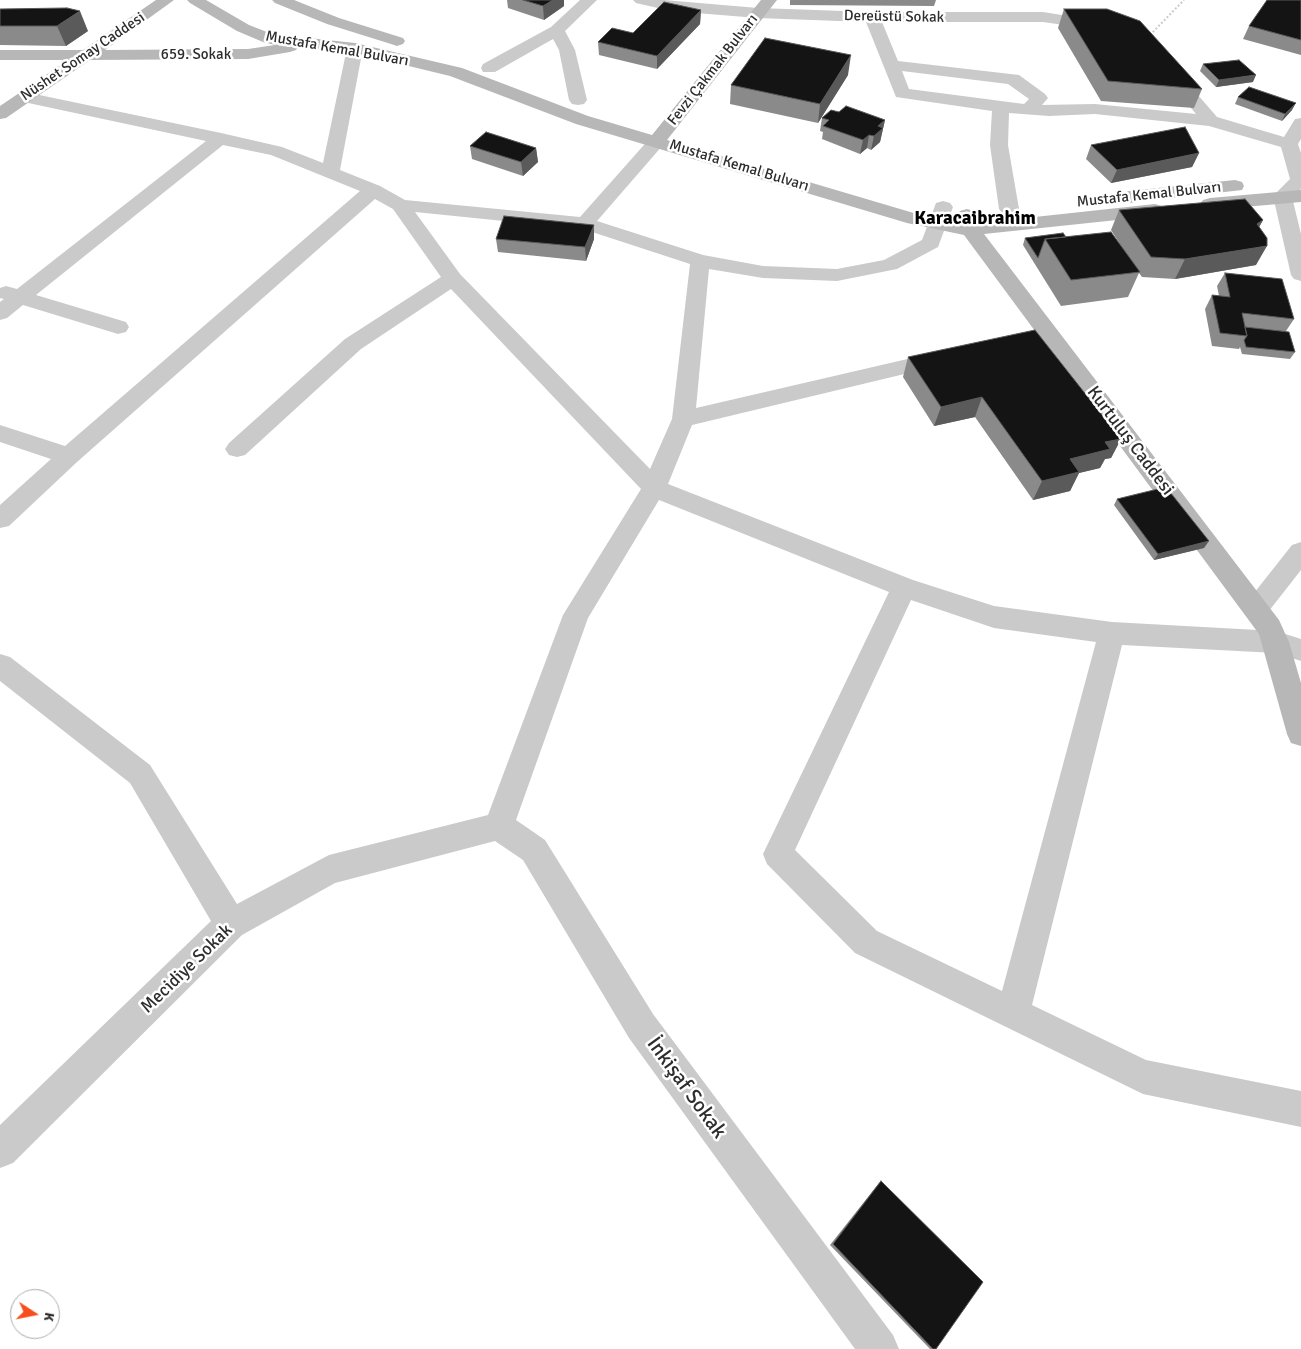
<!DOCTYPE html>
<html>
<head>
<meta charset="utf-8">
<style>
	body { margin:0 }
	#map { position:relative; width:1301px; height:1349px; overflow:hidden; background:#fff; font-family:Signika,sans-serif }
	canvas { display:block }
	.north { position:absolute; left:10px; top:1289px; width:50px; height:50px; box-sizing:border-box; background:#fff; border:1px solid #ababab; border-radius:50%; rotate:101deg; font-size:14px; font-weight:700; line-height:20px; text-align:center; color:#2d2d2d }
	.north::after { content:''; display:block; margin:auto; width:18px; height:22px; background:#f64f1e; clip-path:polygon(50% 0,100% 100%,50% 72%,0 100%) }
</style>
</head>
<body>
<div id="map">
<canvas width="1301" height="1349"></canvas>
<div class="north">K</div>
</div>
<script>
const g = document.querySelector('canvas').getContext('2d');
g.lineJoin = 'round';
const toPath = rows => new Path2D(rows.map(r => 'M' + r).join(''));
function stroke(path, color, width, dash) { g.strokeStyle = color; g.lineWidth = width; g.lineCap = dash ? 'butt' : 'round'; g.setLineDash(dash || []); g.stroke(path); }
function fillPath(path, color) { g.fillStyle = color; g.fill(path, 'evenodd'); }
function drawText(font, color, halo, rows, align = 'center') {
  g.font = font + ' Signika,sans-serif'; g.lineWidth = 5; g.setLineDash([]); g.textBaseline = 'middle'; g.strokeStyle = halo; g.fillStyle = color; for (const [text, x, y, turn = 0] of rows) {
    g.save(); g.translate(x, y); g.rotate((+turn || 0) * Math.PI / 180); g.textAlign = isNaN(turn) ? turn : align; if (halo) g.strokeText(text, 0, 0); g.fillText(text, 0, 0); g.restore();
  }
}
const path = toPath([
	[1150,35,1184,0]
]);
const street = toPath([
	[580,0,597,0,565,31,575,50,587,100,584,104,578,105,572,104,569,100,559,50,553,39,495,72,483,72,481,68,483,64,551,27,580,0],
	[633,0,664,0,758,8,872,12,1043,12,1105,22,1107,25,1105,28,1099,30,1043,22,882,22,898,61,1019,75,1045,94,1048,98,1042,105,1095,104,1196,114,1164,76,1166,72,1172,71,1178,72,1217,117,1284,137,1295,119,1301,118,1301,139,1298,144,1301,153,1301,189,1292,197,1301,234,1301,281,1294,279,1291,275,1273,196,1290,179,1281,147,1209,126,1095,114,1049,116,1009,113,1008,145,1019,209,1016,213,1009,215,1002,213,999,209,990,145,992,111,896,97,866,22,758,18,671,11,636,3,633,0],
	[902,71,1008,84,1029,99,1024,104,909,89,902,71],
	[355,43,361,45,363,48,340,170,380,186,405,200,580,217,651,137,657,136,663,137,666,141,663,145,597,221,703,255,763,266,837,269,884,260,922,240,936,203,943,201,950,203,953,207,938,247,897,269,837,281,763,278,709,269,696,408,942,351,950,353,953,358,950,363,942,365,692,425,668,484,913,580,994,606,1112,622,1276,631,1301,639,1301,661,1276,653,1122,645,1032,1005,1146,1060,1301,1091,1301,1127,1143,1094,855,953,767,864,763,854,889,592,659,500,588,618,516,820,545,840,653,1014,893,1335,899,1349,855,1349,629,1038,523,860,495,841,335,883,242,935,13,1163,0,1168,0,1125,211,921,130,783,0,681,0,654,10,657,150,765,237,904,329,855,488,815,563,615,641,489,451,289,361,349,245,455,237,457,229,455,225,449,229,443,345,339,441,277,393,209,375,199,77,462,9,526,0,528,0,505,51,459,0,442,0,425,65,446,360,191,271,155,223,145,36,295,126,322,129,327,126,332,118,334,23,305,7,318,0,320,0,302,4,299,0,298,0,288,6,286,17,289,206,141,19,101,16,97,19,93,25,92,221,133,282,147,323,163,347,48,349,45,355,43],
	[415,212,583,229,690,264,672,419,650,469,460,274,415,212],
	[911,600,994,628,1096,642,1002,991,877,931,795,850,911,600],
	[1301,542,1301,570,1265,616,1256,620,1247,616,1243,609,1247,602,1292,545,1301,542]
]);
const secondary = toPath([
	[156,0,174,0,105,50,248,49,275,45,263,42,237,31,190,3,187,0,206,0,249,25,272,34,355,43,462,68,588,116,652,135,761,0,777,0,667,140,917,214,959,222,957,215,960,211,967,209,974,211,979,223,1155,204,1162,206,1165,210,1162,214,1155,216,984,234,1279,620,1289,642,1301,683,1301,746,1291,743,1287,734,1259,634,964,235,907,223,576,124,450,76,355,53,298,47,296,50,290,52,248,59,90,60,6,118,0,119,0,106,68,60,0,60,0,50,83,50,156,0],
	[272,0,294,0,339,18,403,38,405,41,403,44,397,46,391,44,327,24,275,3,272,0],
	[1235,180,1242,182,1244,186,1242,190,1129,203,1122,201,1120,197,1122,193,1129,191,1235,180],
	[1301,190,1301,202,1210,210,1203,208,1200,204,1203,200,1210,198,1301,190]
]);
const wall = toPath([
	[507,0,564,0,564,6,544,20,508,8],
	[790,0,936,0,934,6,790,5],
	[1301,0,1301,55,1243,39,1249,26],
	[0,9,88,31,66,46,0,45],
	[1064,9,1202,89,1194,108,1101,101,1058,28],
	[701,10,700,24,657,69,599,55,598,42,633,33],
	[1203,64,1253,82,1216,87,1200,71],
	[848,75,818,123,730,104,731,85],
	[1238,97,1292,110,1282,121,1235,104],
	[822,118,885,120,880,142,871,150,867,148,860,154,822,139,823,132,820,131],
	[1091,145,1199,153,1192,167,1111,183,1086,159],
	[470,146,536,148,538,162,523,176,472,159],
	[1119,210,1263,220,1259,227,1256,265,1175,279,1142,277,1139,273,1128,297,1061,306,1023,245,1025,238,1066,237,1123,249,1111,230],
	[594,225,594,239,586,261,498,252,496,239],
	[1225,273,1294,319,1286,331,1295,352,1290,359,1242,354,1240,347,1239,349,1212,346,1205,309,1212,295,1219,296,1217,286],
	[908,357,1121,439,1111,458,1105,459,1100,468,1079,473,1070,491,1033,500,975,417,934,426,903,377],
	[1117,499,1204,548,1154,560,1114,505],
	[881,1181,936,1349,930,1349,830,1245,879,1183]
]);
const shadedWall = toPath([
	[553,0,564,0,564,6,544,20,543,6],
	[701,10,700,24,657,69,657,56],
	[80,11,88,31,66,46,57,26],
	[851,55,848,75,818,123,820,104],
	[1256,75,1253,82,1216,87,1219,80],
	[1296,103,1292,110,1282,121,1285,114],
	[885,120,880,142,871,150,874,136,878,126],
	[869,135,867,148,860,154,863,140],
	[536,148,538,162,523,176,521,162],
	[1199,153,1192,167,1111,183,1117,170],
	[1263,220,1252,240,1257,224],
	[594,225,594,239,586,261,585,247],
	[1267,246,1256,265,1175,279,1185,259],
	[982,397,975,417,934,426,941,407],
	[1121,439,1111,458,1105,459,1100,468,1079,473,1070,491,1033,500,1042,481,1070,459,1105,442],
	[1209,541,1204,548,1154,560,1158,554]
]);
const building = toPath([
	[523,0,553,0,543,6,523,0],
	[1267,0,1301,0,1301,40,1249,26,1267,0],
	[664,2,701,10,657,56,598,42,612,28,633,33,664,2],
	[67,8,80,11,57,26,0,26,0,9,67,8],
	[1064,9,1107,9,1140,21,1202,89,1108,81,1064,9],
	[765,38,851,55,820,104,731,85,765,38],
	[1239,60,1256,75,1219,80,1203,64,1239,60],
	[1249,87,1296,103,1285,114,1238,97,1249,87],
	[846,106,885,120,878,126,883,128,874,136,869,135,863,140,823,126,829,120,822,118,831,110,839,112,846,106],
	[1185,127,1199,153,1117,170,1091,145,1185,127],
	[486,132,536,148,521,162,470,146,486,132],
	[1245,199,1263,220,1257,224,1267,238,1267,246,1185,259,1151,257,1119,210,1245,199],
	[504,216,594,225,585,247,496,239,504,216],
	[1111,232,1140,272,1071,280,1045,239,1111,232],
	[1063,233,1066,237,1045,239,1038,258,1025,238,1063,233],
	[1225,273,1282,279,1294,319,1242,313,1247,336,1220,333,1212,295,1230,297,1225,273],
	[1245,327,1289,332,1295,352,1246,347,1244,340,1247,336,1245,327],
	[1035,330,1121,439,1105,442,1110,449,1070,459,1079,472,1042,481,982,397,941,407,908,357,1035,330],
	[1166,487,1209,541,1158,554,1117,499,1166,487],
	[881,1181,983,1282,936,1349,933,1349,833,1244,881,1181]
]);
const farStreetnames = [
	["Dereüstü Sokak",894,17,1],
	["Mustafa Kemal Bulvarı",337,49,10],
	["659. Sokak",196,55],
	["Nüshet Somay Caddesi",83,57,-34],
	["Fevzi Çakmak Bulvarı",713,70,-52],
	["Mustafa Kemal Bulvarı",739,166,17],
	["Mustafa Kemal Bulvarı",1149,195,-6]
];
const streetNames = [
	["Kurtuluş Caddesi",1130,441,53],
	["Mecidiye Sokak",187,969,-44]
];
const farDistrictnames = [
	["Karacaibrahim",975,219]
];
const nearStreetnames = [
	["İnkişaf Sokak",686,1088,54]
];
stroke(path, '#cacaca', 2, [2, 2]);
fillPath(street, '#cacaca');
fillPath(secondary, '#b7b7b7');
fillPath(wall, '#8a8a8a');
fillPath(shadedWall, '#5a5a5a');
fillPath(building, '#141414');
stroke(building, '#5a5a5a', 1);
drawText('15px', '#2d2d2d', '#fff', farStreetnames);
drawText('18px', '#2d2d2d', '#fff', streetNames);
drawText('bold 19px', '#000', '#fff', farDistrictnames);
drawText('21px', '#2d2d2d', '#fff', nearStreetnames);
</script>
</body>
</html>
